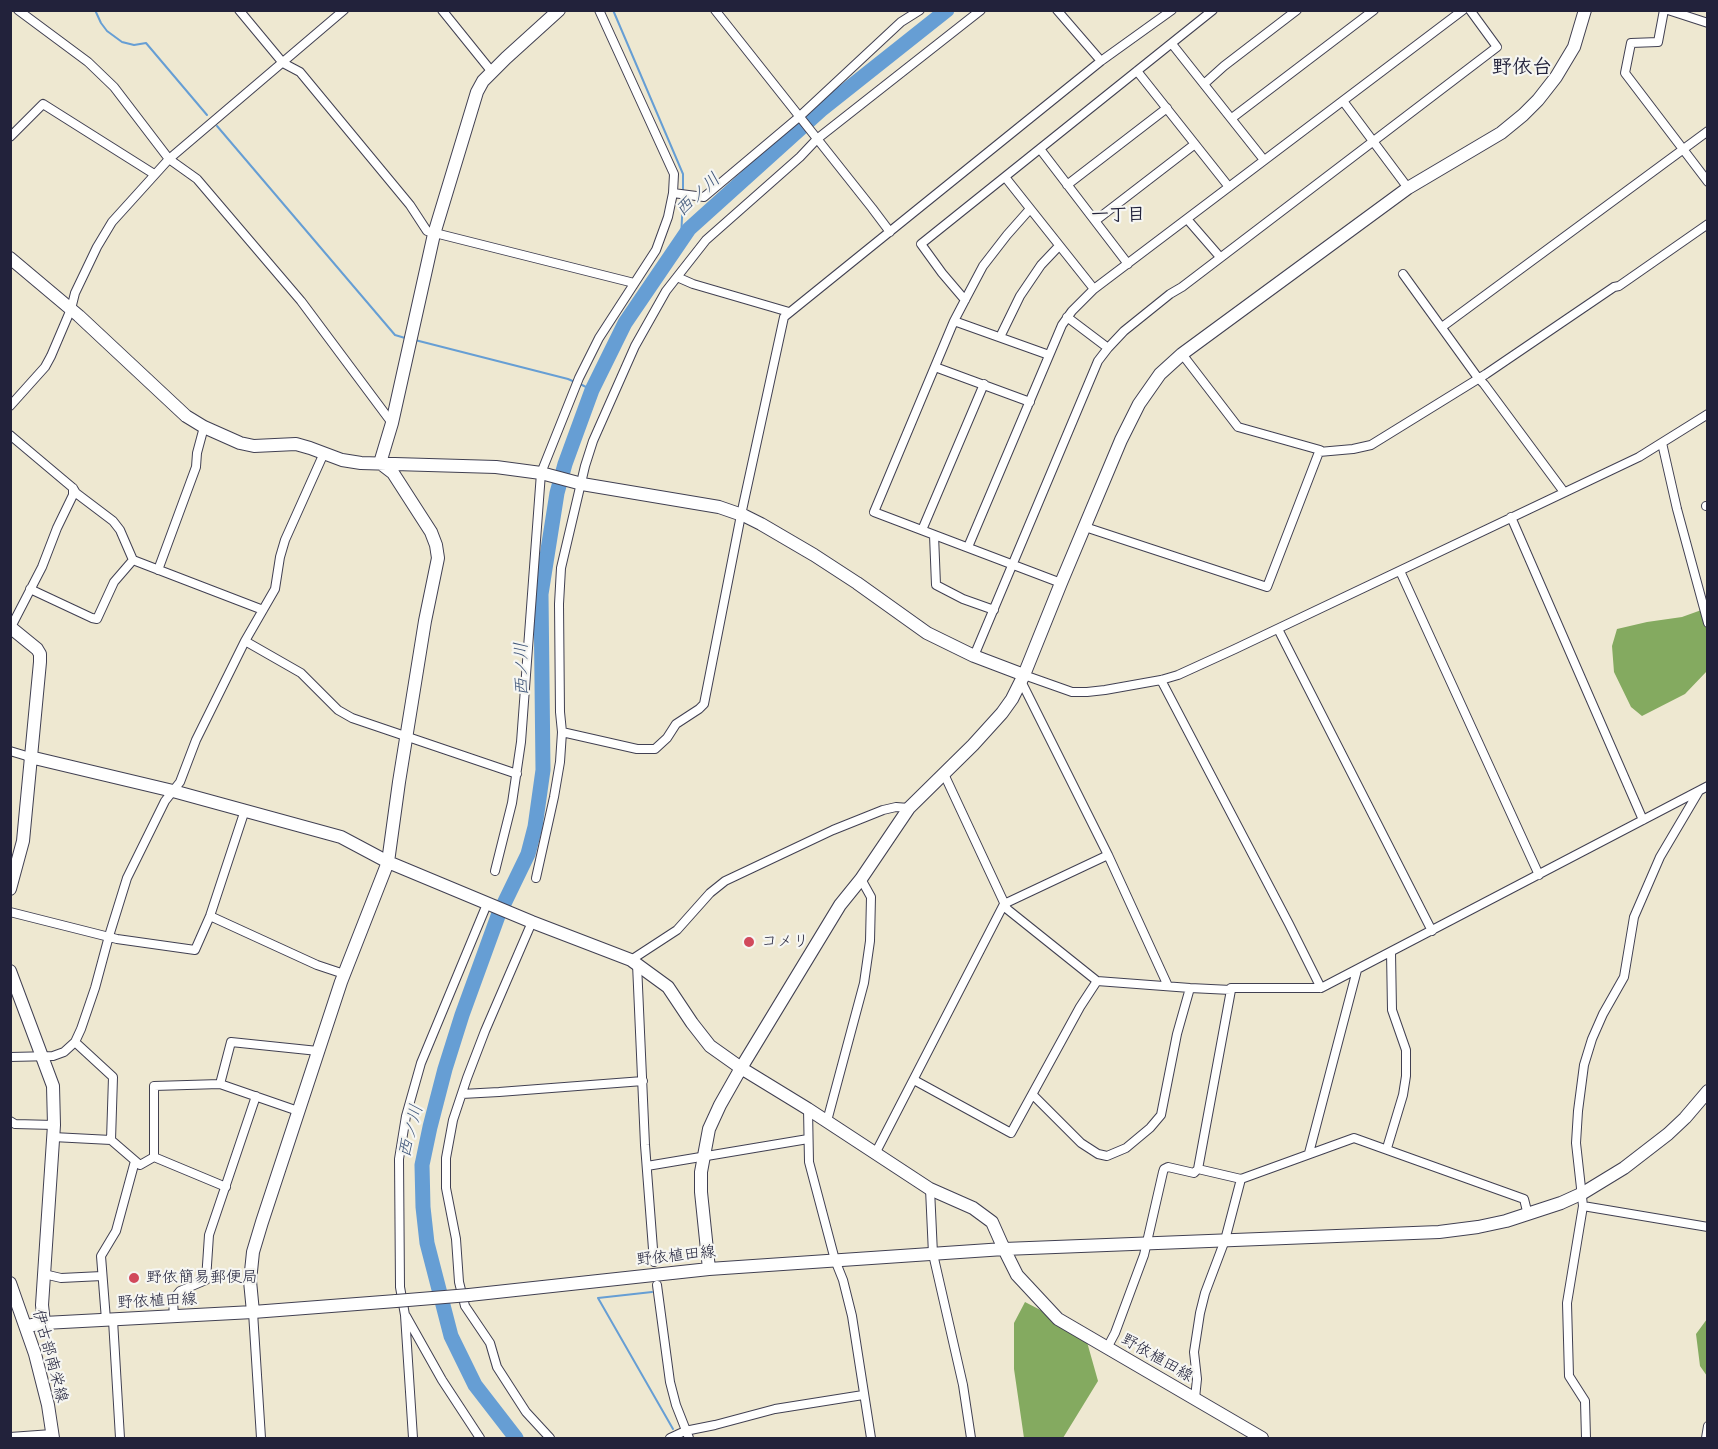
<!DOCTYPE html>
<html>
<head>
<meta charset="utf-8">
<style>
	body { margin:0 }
	#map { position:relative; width:1718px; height:1449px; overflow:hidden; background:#eee8d1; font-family:"Playpen Sans",sans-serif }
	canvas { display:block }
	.frame { position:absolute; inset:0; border:12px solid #22223b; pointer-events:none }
</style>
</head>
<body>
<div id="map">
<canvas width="1718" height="1449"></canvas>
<div class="frame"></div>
</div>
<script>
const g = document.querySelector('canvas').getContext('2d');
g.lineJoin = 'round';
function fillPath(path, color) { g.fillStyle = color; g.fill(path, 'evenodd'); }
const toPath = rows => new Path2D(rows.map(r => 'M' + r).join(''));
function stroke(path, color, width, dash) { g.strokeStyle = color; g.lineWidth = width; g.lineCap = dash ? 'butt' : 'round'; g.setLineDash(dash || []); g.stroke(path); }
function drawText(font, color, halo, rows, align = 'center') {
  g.font = font + ' "Playpen Sans","Klee One",sans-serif'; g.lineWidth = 4.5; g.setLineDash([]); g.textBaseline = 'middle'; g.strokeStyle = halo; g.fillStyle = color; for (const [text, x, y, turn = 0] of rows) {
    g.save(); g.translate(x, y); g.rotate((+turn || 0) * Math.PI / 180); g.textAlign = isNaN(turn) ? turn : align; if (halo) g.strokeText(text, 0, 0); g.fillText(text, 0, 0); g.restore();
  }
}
const forest = toPath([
	[1707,608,1707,671,1685,694,1642,716,1631,707,1614,672,1612,646,1617,629,1647,622,1682,617],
	[1025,1302,1050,1315,1087,1342,1098,1381,1063,1438,1024,1438,1014,1369,1014,1323],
	[1707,1319,1707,1376,1700,1366,1696,1334]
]);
const stream = toPath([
	[95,10,101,23,107,31,122,42,134,45,146,43,207,115],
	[613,10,683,174,683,191],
	[217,126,395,335,405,338],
	[681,239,683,197],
	[415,340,568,379,575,382],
	[580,384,592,390],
	[652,1292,598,1298,673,1429]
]);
const river = toPath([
	[516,1438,475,1385,451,1336,427,1243,423,1207,422,1165,430,1127,445,1069,462,1015,498,916,528,854,535,827,543,770,541,594,557,493,565,464,592,390,625,323,689,229,821,110,947,10]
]);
const street = toPath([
	[18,10,88,62,114,87,169,159,197,179,301,301,392,423],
	[239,10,283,63,300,72,410,205,427,231,634,283],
	[442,10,492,72],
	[715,10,872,208,890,232],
	[1057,10,1101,61],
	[1664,10,1658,42,1631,43,1625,73,1708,182],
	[1668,10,1708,23],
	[1172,44,1264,160],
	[1137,71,1229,187],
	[1204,84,1224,66,1297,10],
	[1343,101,1408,188],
	[1232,118,1374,10],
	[10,137,43,104,154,174],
	[1040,149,1128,264],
	[1005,177,1094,289],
	[1067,185,1167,108],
	[673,193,704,197,799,117,901,22,920,10],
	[1030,209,1007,235,983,266,965,300,954,321,874,512,1061,583],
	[1187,219,1220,257],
	[1095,221,1195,144],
	[1403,274,1478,378,1484,384,1564,492],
	[677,277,693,284,789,312],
	[965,300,942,273,921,244,1213,10],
	[1067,317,1108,348],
	[954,321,1049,355],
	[1442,327,1708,131],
	[1000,337,1020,296,1041,265,1059,246],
	[1182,354,1238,427,1320,450,1319,452,1353,449,1371,445,1486,374,1614,287,1619,286,1708,224],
	[935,367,1030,402],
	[10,406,45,367,51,356,71,309,75,293,97,247,112,222,169,159,344,10],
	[10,435,73,488,76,493,113,521,120,530,133,560,263,610],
	[1662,443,1677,509,1708,623],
	[1706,506,1708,506],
	[1511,517,1643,820],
	[1085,527,1267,587,1319,452],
	[922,530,984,384],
	[934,535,936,585,963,599,994,610],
	[968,547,1062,325,1072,311,1094,289,1463,10],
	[158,570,196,467,197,453,204,427],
	[1400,571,1539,875],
	[30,589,92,618,97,619,114,582,133,560],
	[10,629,42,567,57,528,73,495,73,488],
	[1278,629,1432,931],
	[245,641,301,673,338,710,352,718,517,774],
	[974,656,1098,361,1108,348,1124,331,1170,294,1182,287,1497,47,1470,10],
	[1024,675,1072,692,1087,692,1105,690,1161,680,1178,675,1235,649,1639,457,1708,414],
	[1161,680,1289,924,1321,988],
	[1021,681,1108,855,1168,986],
	[562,732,637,749,655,749,667,738,676,724,699,709,704,704,741,515,784,317,1101,61,1172,10],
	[10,751,30,757],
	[944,774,1007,909,1097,981,1190,988,1231,990,1231,988,1321,988,1708,786],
	[495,871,512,803,521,742,541,473,579,378,599,338,656,250,668,217,673,193,674,174,599,10],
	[536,878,554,797,560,762,562,732,560,712,559,604,561,568,585,466,593,441,635,346,666,291,706,240,800,157,817,139,981,10],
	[10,912,117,939,195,950,210,916,245,810],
	[210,916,317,965,344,974],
	[532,922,485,1031,467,1078,453,1120,446,1158,446,1188,456,1239,459,1282,465,1306,490,1343,497,1367,526,1412,550,1438],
	[631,960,677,930,710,893,725,881,833,830,883,810,896,807,909,808],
	[637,964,645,1145,654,1262],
	[10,1057,53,1056,64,1052,75,1042,81,1029,95,988,109,936,127,878,165,801,180,782,196,740,245,641,275,589,280,557,285,540,324,453],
	[914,1080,1011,1133,1080,1007,1097,981],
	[220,1084,231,1042,318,1051],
	[462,1094,499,1092,643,1081],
	[1033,1095,1081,1143,1098,1154,1107,1156,1126,1148,1150,1128,1161,1115,1177,1034,1190,988],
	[808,1109,809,1162,835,1260,843,1280,852,1316,871,1438],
	[10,1121,15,1124,54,1125],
	[827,1121,864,983,870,941,871,897,861,879],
	[53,1137,111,1140,113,1077,75,1042],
	[111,1140,140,1165,154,1157,154,1086,220,1084,298,1111],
	[1387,1148,1403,1095,1406,1076,1406,1050,1392,1010,1391,952],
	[876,1152,1004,904,1108,855],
	[1309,1153,1357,970],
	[154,1157,226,1187],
	[647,1166,808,1139],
	[1198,1169,1231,990],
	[930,1189,933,1254,963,1385,971,1438],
	[1583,1206,1708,1227],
	[44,1274,61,1278,102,1276],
	[657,1285,670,1382,676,1405,689,1438],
	[253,1312,261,1438],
	[406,1316,442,1380,480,1438],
	[174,1317,173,1300,180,1291,206,1280,209,1235,256,1096],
	[106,1320,101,1256,116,1231,135,1161],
	[113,1320,120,1438],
	[1107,1348,1115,1333,1144,1255,1163,1172,1164,1169,1168,1167,1194,1173,1198,1169,1241,1179,1354,1138,1524,1199,1528,1215],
	[1195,1398,1197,1379,1194,1352,1200,1313,1205,1293,1225,1240,1241,1179],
	[10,1437,52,1434],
	[413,1438,405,1315,400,1287,399,1159,406,1116,421,1063,487,904],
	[670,1438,685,1431,715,1425,775,1409,863,1395],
	[1586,1438,1585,1401,1569,1376,1567,1303,1583,1206,1576,1143,1578,1111,1584,1065,1592,1039,1603,1014,1624,977,1634,917,1660,857,1699,791],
	[1706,1438,1708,1426]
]);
const secondary = toPath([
	[10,258,79,316,186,416,204,427,240,443,254,446,296,444,310,448,342,460,361,463,496,467,541,473,582,484,719,507,745,516,761,524,814,555,857,583,927,633,974,656,1024,675],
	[380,463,392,423,434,234,477,92,483,81,506,58,559,10],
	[10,627,37,649,40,654,40,662,23,841,10,889],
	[30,757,173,791,341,837,388,862,532,922,631,960,668,987,692,1023,710,1046,741,1068,808,1109,930,1189,973,1208,992,1222,1004,1249,1439,1232,1478,1227,1506,1221,1561,1203,1583,1193,1624,1168,1668,1134,1685,1118,1708,1091],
	[10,971,53,1086,54,1125,42,1305,44,1323],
	[709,1269,701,1192,701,1172,709,1129,720,1105,741,1068,840,905,861,879,909,808,973,745,1002,713,1012,699,1024,675,1061,583,1121,440,1139,404,1160,374,1182,354,1408,188,1501,133,1523,115,1538,100,1556,77,1574,47,1585,10],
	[10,1283,35,1354,48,1405,53,1438],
	[469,1295,709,1269,1004,1249,1017,1275,1058,1319,1262,1438],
	[253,1312,250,1281,253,1252,262,1222,341,982,388,862,399,782,425,621,438,558,436,545,431,532,393,473,380,463],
	[27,1326,44,1323,253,1312,396,1301]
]);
const secondaryBridge = toPath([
	[396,1301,469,1295]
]);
const markers = [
	[749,942,6,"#d1495b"],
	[134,1278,6,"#d1495b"]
];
const poiNames = [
	["コメリ",761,942],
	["野依簡易郵便局",146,1278]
];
const streetNames = [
	["野依植田線",676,1256,-6],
	["野依植田線",157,1301,-3],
	["伊古部南栄線",50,1356,75],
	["野依植田線",1157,1358,30]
];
const waterNames = [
	["西ノ川",698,195,-43],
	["西ノ川",522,669,-91],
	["西ノ川",411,1131,-76]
];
const neighbourhoodNames = [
	["一丁目",1118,215]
];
const quarterNames = [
	["野依台",1522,67]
];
fillPath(forest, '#84aa60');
stroke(stream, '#669ed4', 2);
stroke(river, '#669ed4', 15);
stroke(street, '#414052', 10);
stroke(secondary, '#414052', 14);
stroke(street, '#fff', 8);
stroke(secondary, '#fff', 12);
stroke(secondaryBridge, '#414052', 14, []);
stroke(secondaryBridge, '#fff', 12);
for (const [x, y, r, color] of markers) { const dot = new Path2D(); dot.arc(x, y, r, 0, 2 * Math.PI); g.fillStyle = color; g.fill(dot); stroke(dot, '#f6f6f2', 2); }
drawText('16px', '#22223b', '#f6f6f2', poiNames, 'left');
drawText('16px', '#22223b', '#f6f6f2', streetNames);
drawText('italic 18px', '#3d5478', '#f6f6f2', waterNames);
drawText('bold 18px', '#22223b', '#f6f6f2', neighbourhoodNames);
drawText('bold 20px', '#22223b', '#f6f6f2', quarterNames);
</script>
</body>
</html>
